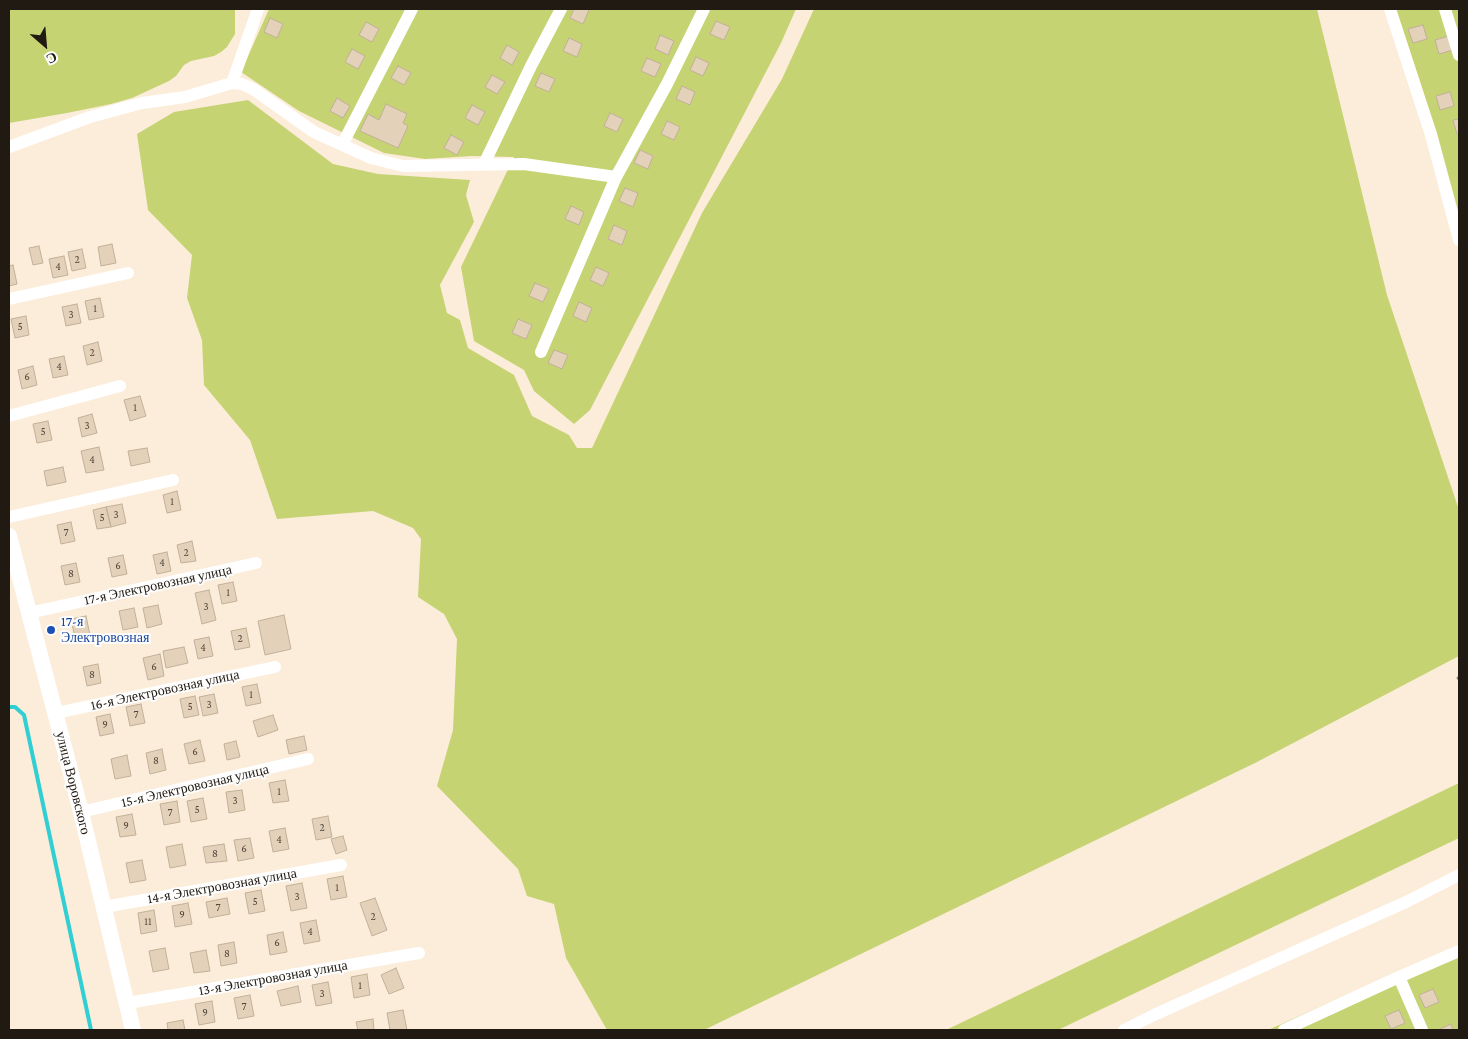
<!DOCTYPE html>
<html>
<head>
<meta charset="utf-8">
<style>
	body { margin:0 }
	#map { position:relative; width:1468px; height:1039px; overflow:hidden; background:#fcedda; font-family:"Crimson Pro",serif }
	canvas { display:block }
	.frame { position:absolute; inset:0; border:10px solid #211a12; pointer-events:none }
	.north { position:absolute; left:20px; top:20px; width:50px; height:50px; -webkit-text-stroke:4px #fdfdfd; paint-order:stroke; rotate:153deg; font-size:14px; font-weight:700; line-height:20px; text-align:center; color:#211a12 }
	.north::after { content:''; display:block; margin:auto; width:18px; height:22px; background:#211a12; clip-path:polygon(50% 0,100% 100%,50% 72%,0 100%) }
</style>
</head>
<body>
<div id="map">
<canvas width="1468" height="1039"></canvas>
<div class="frame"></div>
<div class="north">С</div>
</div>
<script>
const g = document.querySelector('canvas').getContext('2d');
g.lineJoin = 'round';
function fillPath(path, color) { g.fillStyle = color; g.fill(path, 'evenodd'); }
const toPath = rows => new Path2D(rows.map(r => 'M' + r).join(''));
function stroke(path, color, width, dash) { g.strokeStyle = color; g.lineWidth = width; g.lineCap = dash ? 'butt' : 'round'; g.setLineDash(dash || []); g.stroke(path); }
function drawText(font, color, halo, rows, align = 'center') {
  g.font = font + ' "Crimson Pro",serif'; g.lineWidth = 4; g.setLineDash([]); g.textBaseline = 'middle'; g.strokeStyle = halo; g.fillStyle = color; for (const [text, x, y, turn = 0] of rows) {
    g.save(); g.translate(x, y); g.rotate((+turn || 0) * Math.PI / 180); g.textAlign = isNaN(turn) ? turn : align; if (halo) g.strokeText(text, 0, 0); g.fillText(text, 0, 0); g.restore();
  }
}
const green = toPath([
	[9,9,235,9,235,34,227,47,221,52,214,56,191,61,184,65,176,76,169,81,132,98,111,104,67,113,9,123],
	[269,9,796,9,781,43,590,410,574,424,534,391,524,370,474,341,461,267,514,157,472,156,425,159,384,153,299,111,241,72],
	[814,9,1317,9,1387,295,1459,510,1459,656,1257,762,704,1030,607,1030,566,958,554,904,527,896,518,869,437,786,453,730,457,639,444,614,418,597,421,539,413,528,373,511,277,519,250,440,204,385,202,340,187,298,192,255,148,210,137,134,174,112,248,100,333,164,378,174,470,180,466,195,474,222,440,285,447,313,460,320,468,348,514,375,532,416,569,435,577,448,592,448,702,213,782,79],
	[1396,9,1459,9,1459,214,1437,133],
	[1459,783,1459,838,1058,1030,946,1030],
	[1459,947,1459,1030,1268,1030,1396,973]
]);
const stream = toPath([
	[9,707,15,707,24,715,91,1030]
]);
const building = toPath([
	[574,9,586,9,589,10,583,24,570,18,574,9],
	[270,18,283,24,277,38,264,32,270,18],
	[716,21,730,27,724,40,710,34,716,21],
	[366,22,379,29,372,42,359,35,366,22],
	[1423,25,1427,39,1413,43,1408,29,1423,25],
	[660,35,674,41,668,55,655,49,660,35],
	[1449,36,1453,50,1439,54,1435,40,1449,36],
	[569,38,582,44,577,57,563,51,569,38],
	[507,45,519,52,512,65,500,58,507,45],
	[352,49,365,56,358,69,345,62,352,49],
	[696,57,709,63,703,76,690,70,696,57],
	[647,58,661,64,655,77,641,71,647,58],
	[398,66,411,73,404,85,391,78,398,66],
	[541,73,555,79,549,92,535,86,541,73],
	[492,75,505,82,497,94,485,87,492,75],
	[682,86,695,92,690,105,676,99,682,86],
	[1450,92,1454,106,1440,110,1436,96,1450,92],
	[337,98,350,106,343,118,330,111,337,98],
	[386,104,407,114,403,123,408,126,398,148,360,131,368,114,379,120,386,104],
	[472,105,485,112,478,125,465,118,472,105],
	[610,113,623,119,617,132,604,126,610,113],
	[1459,119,1459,134,1457,134,1453,120,1459,119],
	[667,121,680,127,674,140,661,134,667,121],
	[451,135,464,142,457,155,444,148,451,135],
	[640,150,653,156,648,169,634,163,640,150],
	[625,188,638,193,633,207,619,201,625,188],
	[571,206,584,212,579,225,565,219,571,206],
	[614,225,627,231,622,245,608,239,614,225],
	[112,244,116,263,101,266,98,247,112,244],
	[39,246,43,263,33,265,29,248,39,246],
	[82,249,86,268,72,271,68,252,82,249],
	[64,256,68,275,53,278,49,259,64,256],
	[13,265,17,284,9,286,9,266,13,265],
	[596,267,609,273,603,286,590,280,596,267],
	[535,283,549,289,543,302,529,296,535,283],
	[100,298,104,317,89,320,85,301,100,298],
	[579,302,592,308,586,322,573,316,579,302],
	[77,304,81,323,66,326,62,307,77,304],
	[26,316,29,335,15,338,11,319,26,316],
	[518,319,532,325,526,339,512,333,518,319],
	[98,342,102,361,87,365,83,346,98,342],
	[554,350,568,355,562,369,548,363,554,350],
	[64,356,68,375,53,378,49,359,64,356],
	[33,366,37,385,22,389,18,370,33,366],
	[140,396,146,416,130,421,124,400,140,396],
	[92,414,97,433,82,437,78,418,92,414],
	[48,421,52,440,37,443,33,424,48,421],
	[99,447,104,470,86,473,81,451,99,447],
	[147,448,150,462,131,466,128,451,147,448],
	[63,467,66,482,47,486,44,471,63,467],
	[177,491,181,510,167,513,163,495,177,491],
	[122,504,126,523,111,527,106,507,122,504],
	[106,507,111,527,97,529,93,510,106,507],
	[71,522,75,541,61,544,57,525,71,522],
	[192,541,196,561,181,563,177,545,192,541],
	[167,552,171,571,157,574,153,555,167,552],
	[123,555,127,574,112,577,108,558,123,555],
	[76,563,80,582,65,585,61,566,76,563],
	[233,582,237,601,222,604,218,585,233,582],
	[209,590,216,620,202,624,195,593,209,590],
	[158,605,162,624,147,628,143,608,158,605],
	[134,608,138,627,123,630,119,611,134,608],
	[284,615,291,649,265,655,258,621,284,615],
	[86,616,90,635,75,638,71,619,86,616],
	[246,628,250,647,235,650,231,631,246,628],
	[209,637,213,656,198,659,194,640,209,637],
	[184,647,188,663,166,668,163,651,184,647],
	[160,654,164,676,148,680,143,658,160,654],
	[98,664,101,683,87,686,83,667,98,664],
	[257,684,261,703,246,706,242,687,257,684],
	[214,694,218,713,203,716,199,697,214,694],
	[195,696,199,715,184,718,180,699,195,696],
	[141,704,145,723,130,726,126,707,141,704],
	[110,714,114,733,100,736,96,717,110,714],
	[273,715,278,730,258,737,253,721,273,715],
	[304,736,307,750,289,754,286,740,304,736],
	[200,740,205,761,189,764,184,744,200,740],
	[236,741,240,757,227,760,224,744,236,741],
	[162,749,166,770,150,774,146,753,162,749],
	[127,755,131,776,115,779,111,759,127,755],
	[285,780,289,801,273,803,269,783,285,780],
	[242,790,245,810,229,813,226,792,242,790],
	[203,798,207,819,191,822,187,801,203,798],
	[177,801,180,822,164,825,160,804,177,801],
	[132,814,136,835,120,837,116,817,132,814],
	[328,816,332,837,316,840,312,819,328,816],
	[285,828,289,849,273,852,269,831,285,828],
	[343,836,347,850,336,854,331,839,343,836],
	[250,838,254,858,238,861,234,840,250,838],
	[182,844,186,865,170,868,166,847,182,844],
	[224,844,227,861,206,863,203,847,224,844],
	[142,860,146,880,130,883,126,863,142,860],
	[343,876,347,897,331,900,327,879,343,876],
	[302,883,307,908,291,911,286,886,302,883],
	[261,890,265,911,249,914,245,893,261,890],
	[227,898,230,914,209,918,206,902,227,898],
	[375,898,387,930,372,936,360,903,375,898],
	[188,903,192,924,175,927,172,906,188,903],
	[154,910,157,931,141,934,138,913,154,910],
	[316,920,320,941,304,944,300,923,316,920],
	[283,932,287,952,270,955,267,935,283,932],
	[234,942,237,963,221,966,218,945,234,942],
	[165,948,169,969,153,972,149,951,165,948],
	[206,950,210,971,194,973,190,953,206,950],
	[396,968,404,988,389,994,381,975,396,968],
	[367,974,370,995,354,998,351,977,367,974],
	[328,982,332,1003,316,1006,312,985,328,982],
	[298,986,301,1002,281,1006,277,991,298,986],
	[1433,989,1439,1002,1425,1008,1419,995,1433,989],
	[250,995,254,1016,238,1019,234,998,250,995],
	[212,1001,215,1022,199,1025,195,1004,212,1001],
	[403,1010,407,1030,390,1030,387,1013,403,1010],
	[1399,1010,1405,1023,1391,1029,1385,1016,1399,1010],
	[373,1019,374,1030,358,1030,356,1022,373,1019],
	[183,1020,185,1030,168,1030,167,1023,183,1020],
	[1451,1024,1453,1030,1438,1030,1451,1024]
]);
const path = toPath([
	[1457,679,1459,677]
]);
const minor = toPath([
	[1390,9,1431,135,1459,240],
	[1445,9,1459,55],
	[232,83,258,9],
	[342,145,412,9],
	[9,147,90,117,142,103,185,97,232,83,242,84,253,89,314,132,371,158,403,166,524,164,616,177],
	[484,164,531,66,561,9],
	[9,299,128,273],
	[541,352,616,177,667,84,704,9],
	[9,416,120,386],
	[9,517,173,480],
	[29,613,256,563],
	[56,713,275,667],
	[81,812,308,759],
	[104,907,341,865],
	[1399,977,1422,1030],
	[128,1003,419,953],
	[1124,1030,1156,1014,1406,902,1459,875],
	[1284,1030,1399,977,1459,951]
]);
const major = toPath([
	[9,536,81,812,133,1030]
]);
const markers = [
	[51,630,5,"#1a4fb4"]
];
const numberNames = [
	["2",77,260],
	["4",58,267],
	["1",95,309],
	["3",71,315],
	["5",20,327],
	["2",92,353],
	["4",59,367],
	["6",27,377],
	["1",135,408],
	["3",87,426],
	["5",43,432],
	["4",92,460],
	["1",172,502],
	["3",116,515],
	["5",102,518],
	["7",66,533],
	["2",186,553],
	["4",162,563],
	["6",118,566],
	["8",71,574],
	["1",228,593],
	["3",206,607],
	["2",240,639],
	["4",203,648],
	["6",154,667],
	["8",92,675],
	["1",251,695],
	["3",209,705],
	["5",190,707],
	["7",136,715],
	["9",105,725],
	["6",195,752],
	["8",156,761],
	["1",279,792],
	["3",235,801],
	["5",197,810],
	["7",170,813],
	["9",126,826],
	["2",322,828],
	["4",279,840],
	["6",244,849],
	["8",215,854],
	["1",337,888],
	["3",297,897],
	["5",255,902],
	["7",218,908],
	["9",182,915],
	["2",373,917],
	["11",148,922],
	["4",310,932],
	["6",277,943],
	["8",227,954],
	["1",360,986],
	["3",322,994],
	["7",244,1007],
	["9",205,1013]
];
const streetNames = [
	["17-я Электровозная улица",158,585,-12],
	["16-я Электровозная улица",165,690,-12],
	["улица Воровского",73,783,76],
	["15-я Электровозная улица",195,786,-13],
	["14-я Электровозная улица",222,886,-10],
	["13-я Электровозная улица",273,978,-10]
];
const transitNames = [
	["17-я",61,622],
	["Электровозная",61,638]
];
fillPath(green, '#c6d372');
stroke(stream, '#31ced4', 4);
fillPath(building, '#e4d1ba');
stroke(building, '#c2b099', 1);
stroke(path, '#958a7c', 2.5, [2.5, 2.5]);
stroke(minor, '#fff', 12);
stroke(major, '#fff', 16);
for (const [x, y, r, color] of markers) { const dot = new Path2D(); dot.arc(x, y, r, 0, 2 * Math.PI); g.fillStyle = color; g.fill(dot); stroke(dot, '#fdfdfd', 2); }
drawText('11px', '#52483c', null, numberNames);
drawText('14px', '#211a12', '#fdfdfd', streetNames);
drawText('14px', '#164399', '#fdfdfd', transitNames, 'left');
</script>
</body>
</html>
